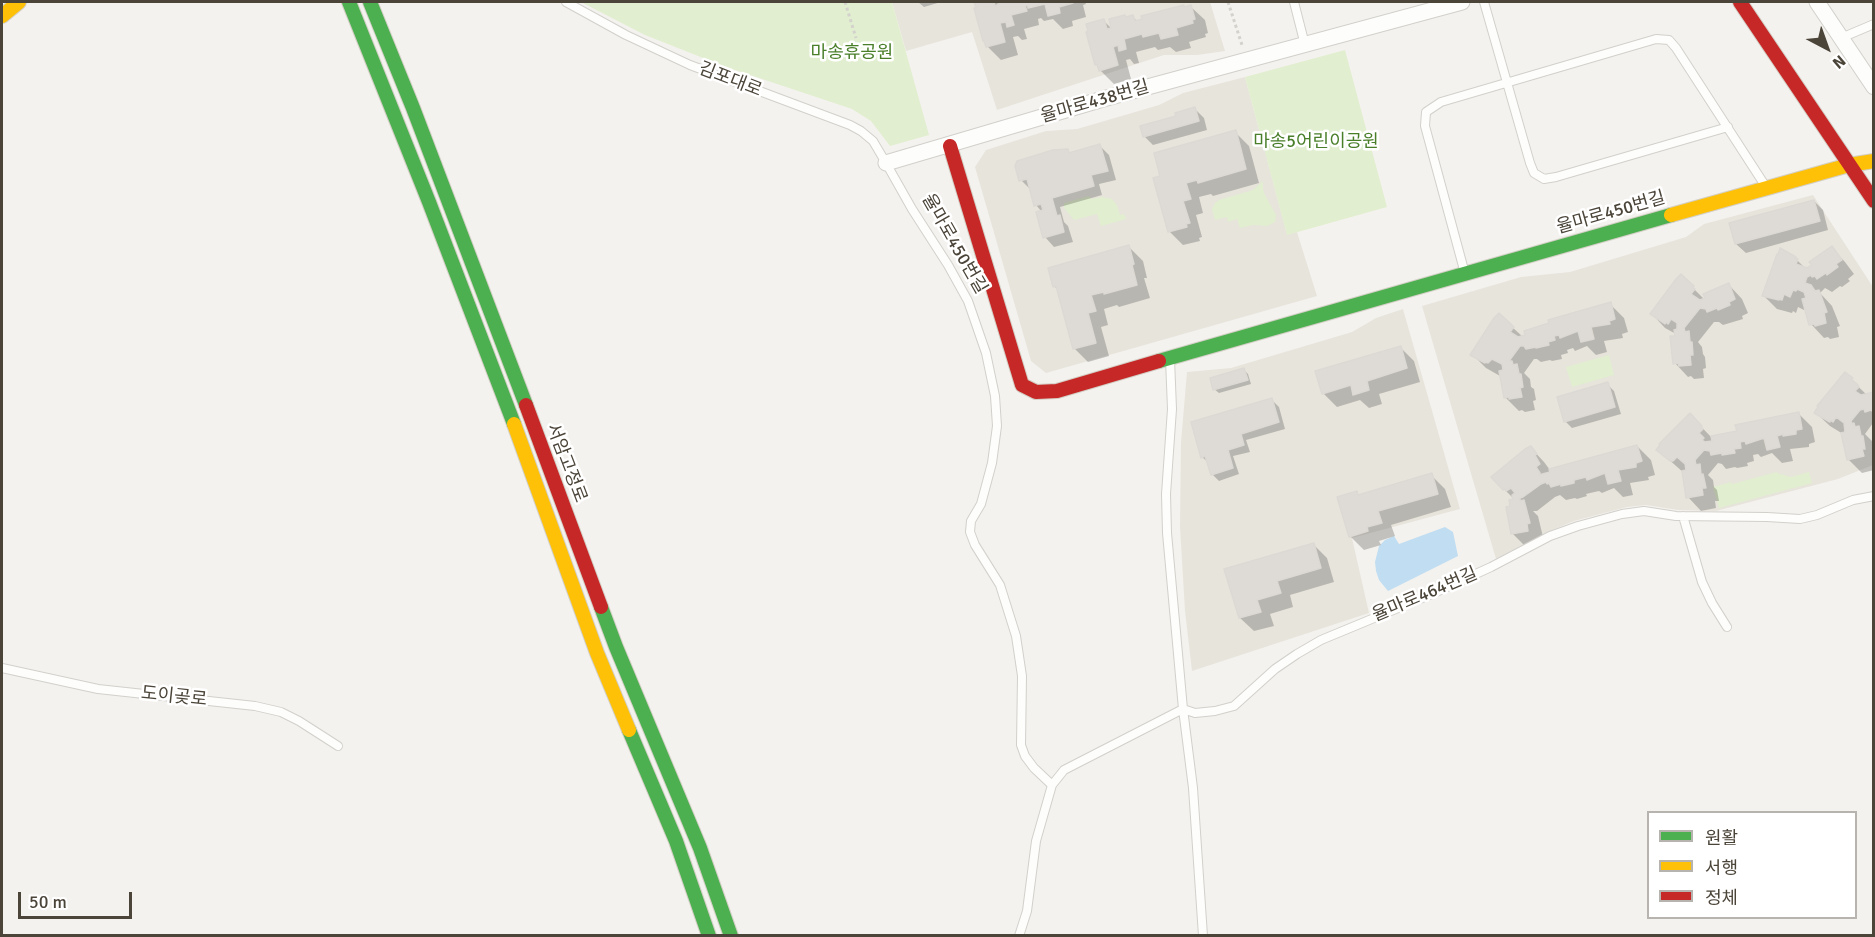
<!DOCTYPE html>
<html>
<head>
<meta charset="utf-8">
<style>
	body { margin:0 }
	#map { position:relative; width:1875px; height:937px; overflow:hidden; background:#f4f2ee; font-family:Signika,"Noto Sans KR",sans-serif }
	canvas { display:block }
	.frame { position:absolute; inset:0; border:3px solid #4b4439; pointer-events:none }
	.legend { position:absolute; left:1647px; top:811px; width:210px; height:108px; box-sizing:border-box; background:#fff; border:2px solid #b7b4b0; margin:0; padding:8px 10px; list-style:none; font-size:18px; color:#4b4439 }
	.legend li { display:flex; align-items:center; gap:12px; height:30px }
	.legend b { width:30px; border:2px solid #b7b4b0 }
	.north { position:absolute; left:1797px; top:18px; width:60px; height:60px; -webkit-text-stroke:4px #fff; paint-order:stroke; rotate:139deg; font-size:16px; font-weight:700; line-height:24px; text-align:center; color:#4b4439 }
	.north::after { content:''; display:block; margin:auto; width:21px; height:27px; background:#4b4439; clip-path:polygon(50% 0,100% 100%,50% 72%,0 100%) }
	.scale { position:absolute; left:18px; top:892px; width:114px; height:27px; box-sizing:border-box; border:3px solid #4b4439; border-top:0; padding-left:8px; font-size:18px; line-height:21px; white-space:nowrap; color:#4b4439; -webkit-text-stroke:4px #fff; paint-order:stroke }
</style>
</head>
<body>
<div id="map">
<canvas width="1875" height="937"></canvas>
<div class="frame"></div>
<ul class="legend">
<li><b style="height:8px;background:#4caf50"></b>원활</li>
<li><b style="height:8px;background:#ffc107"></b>서행</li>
<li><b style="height:8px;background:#c62828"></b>정체</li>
</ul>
<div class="north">N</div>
<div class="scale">50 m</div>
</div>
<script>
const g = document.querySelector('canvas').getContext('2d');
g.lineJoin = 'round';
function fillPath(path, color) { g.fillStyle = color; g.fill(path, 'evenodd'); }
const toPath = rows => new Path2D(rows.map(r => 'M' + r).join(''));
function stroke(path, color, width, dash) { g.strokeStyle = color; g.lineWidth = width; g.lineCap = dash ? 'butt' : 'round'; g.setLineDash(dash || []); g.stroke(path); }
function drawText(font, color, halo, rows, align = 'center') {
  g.font = font + ' Signika,"Noto Sans KR",sans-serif'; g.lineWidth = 5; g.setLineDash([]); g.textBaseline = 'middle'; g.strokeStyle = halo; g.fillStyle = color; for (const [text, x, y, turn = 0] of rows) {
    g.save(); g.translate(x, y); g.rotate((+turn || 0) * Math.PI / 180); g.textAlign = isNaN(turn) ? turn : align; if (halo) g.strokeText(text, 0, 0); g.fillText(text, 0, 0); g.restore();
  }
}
const residential = toPath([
	[892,2,1210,2,1225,51,1197,55,1164,55,997,110,972,32,906,51],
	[1245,77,1287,234,1297,232,1317,296,1046,373,1031,361,975,167,986,150,1046,131,1077,129,1159,105,1183,93],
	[1813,195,1873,287,1873,465,1838,479,1716,511,1678,510,1646,505,1627,507,1574,521,1545,533,1496,559,1422,306,1521,277,1570,272,1686,237,1704,224],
	[1403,309,1460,509,1352,538,1369,613,1192,671,1185,611,1180,527,1181,442,1187,372,1231,368,1352,332,1376,318]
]);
const green = toPath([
	[581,2,892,2,929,135,890,146,871,121,852,109,726,67,645,35],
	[1345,50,1387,207,1287,235,1245,77],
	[1263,181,1263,189,1265,195,1276,215,1275,222,1267,226,1253,225,1240,228,1237,219,1228,222,1227,217,1215,220,1212,209,1215,203,1219,200,1253,190],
	[1089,196,1091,199,1102,197,1112,199,1117,205,1120,215,1124,214,1126,219,1101,226,1097,214,1074,220,1064,208,1064,203],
	[1609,355,1614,375,1572,387,1566,367],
	[1777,472,1777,473,1791,477,1809,472,1812,483,1719,508,1713,487,1731,482,1732,484]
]);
const water = toPath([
	[1445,527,1453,532,1458,556,1388,591,1379,580,1376,571,1375,562,1379,546,1385,540,1394,536,1399,544]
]);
const shadow = toPath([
	[918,2,941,2,924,7],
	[976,2,996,2,1001,6,999,2,1085,2,1086,4,1083,5,1086,17,1072,21,1073,26,1063,29,1053,19,1044,21,1041,18,1038,19,1039,25,1024,29,1027,39,1022,40,1018,36,1013,37,1018,55,1001,60,987,46],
	[1183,6,1185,8,1191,7,1205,20,1208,33,1205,34,1206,37,1189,42,1191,48,1176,52,1170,47,1158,50,1155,47,1136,52,1139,63,1134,64,1130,59,1126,60,1131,79,1114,84,1100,70,1096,64,1104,21,1113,30,1127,19,1133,17,1138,22],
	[1195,109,1204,118,1207,130,1153,145,1144,136],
	[1235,132,1249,146,1259,183,1213,196,1211,194,1199,197,1203,213,1196,215,1202,237,1199,238,1200,241,1183,245,1170,232,1155,179],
	[1100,146,1109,155,1116,180,1099,184,1102,195,1060,207,1064,222,1068,226,1073,242,1054,247,1045,237,1042,212,1036,205,1030,189,1021,180,1068,151,1070,154],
	[1814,201,1823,210,1828,230,1746,253,1736,244,1731,224],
	[1129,247,1143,261,1147,278,1144,278,1150,298,1119,307,1117,305,1104,309,1108,325,1101,327,1109,356,1088,362,1074,348,1058,290,1054,286],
	[1832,248,1845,262,1854,274,1848,279,1850,281,1842,287,1840,286,1832,292,1825,288,1820,293,1832,306,1840,326,1837,327,1839,337,1830,339,1828,337,1824,338,1811,324,1806,306,1804,310,1798,307,1796,313,1793,311,1792,313,1777,309,1763,295,1795,258,1807,270],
	[1681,276,1709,304,1729,285,1742,299,1748,313,1742,316,1743,319,1723,325,1719,322,1714,322,1698,342,1702,347,1703,354,1705,357,1706,368,1703,369,1704,378,1694,379,1691,376,1688,377,1675,363,1676,334,1665,328,1652,314],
	[1610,304,1624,318,1628,332,1622,334,1623,338,1604,341,1607,352,1596,355,1587,346,1575,351,1573,348,1567,350,1568,353,1561,355,1562,359,1552,361,1550,360,1541,362,1537,359,1534,359,1524,373,1530,379,1531,387,1534,389,1536,400,1533,401,1535,410,1525,412,1522,410,1519,411,1505,397,1501,374,1500,376,1486,368,1472,354,1511,326,1523,337],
	[1400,347,1414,361,1420,382,1379,394,1382,404,1369,408,1360,400,1337,407,1323,393],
	[1244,370,1248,374,1251,384,1219,393,1214,389],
	[1845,374,1867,395,1874,394,1873,423,1865,434,1872,441,1874,470,1862,473,1848,459,1843,434,1830,426,1816,413],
	[1607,384,1614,391,1621,414,1572,428,1565,421],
	[1272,400,1279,407,1285,429,1246,440,1250,452,1233,456,1239,474,1219,481,1212,474,1209,463,1202,457],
	[1798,413,1812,427,1815,442,1809,444,1809,447,1790,449,1793,461,1782,463,1772,453,1761,457,1758,454,1753,455,1754,461,1747,463,1748,466,1737,468,1735,467,1726,469,1722,464,1718,463,1708,475,1713,480,1714,487,1717,490,1719,501,1715,501,1716,508,1701,511,1688,497,1684,473,1658,450,1690,415,1712,438,1738,432],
	[1637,446,1651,460,1655,475,1648,477,1649,480,1630,483,1633,495,1623,497,1614,488,1602,493,1599,491,1586,494,1587,496,1577,499,1575,498,1566,500,1560,495,1555,497,1537,511,1533,511,1538,516,1543,537,1526,547,1512,533,1512,507,1515,500,1493,478,1531,448,1544,462,1550,470],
	[1431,475,1445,489,1451,507,1391,525,1395,536,1379,541,1381,545,1364,550,1350,536,1357,493,1360,496],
	[1314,545,1327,558,1334,582,1290,595,1293,607,1270,614,1274,626,1254,631,1240,618,1226,570]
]);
const building = toPath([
	[974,2,994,2,995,6,999,4,998,2,1073,2,1073,3,1059,7,1060,13,1048,16,1045,4,1028,8,1028,5,1025,6,1027,11,1011,15,1014,25,1007,27,1006,22,1000,23,1005,42,986,47,984,41,983,41,974,8,976,8,974,2],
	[1184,5,1184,7,1191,5,1195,19,1192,20,1193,23,1176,28,1178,35,1161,39,1159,33,1143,37,1142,34,1124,39,1126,49,1119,51,1118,45,1113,47,1118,65,1099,71,1097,64,1095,65,1086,32,1088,31,1086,24,1104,19,1107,29,1111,28,1109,19,1125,15,1126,17,1133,15,1135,21,1142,19,1141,16,1184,5],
	[1195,107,1199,121,1143,137,1140,126,1176,116,1175,113,1195,107],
	[1236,130,1246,169,1198,183,1197,180,1186,183,1191,199,1183,201,1190,223,1186,224,1187,227,1168,232,1153,178,1160,176,1154,153,1236,130],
	[1100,144,1108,171,1091,175,1094,186,1052,198,1057,216,1060,215,1064,232,1043,238,1036,212,1043,210,1041,204,1034,206,1027,179,1019,181,1015,166,1017,161,1053,150,1068,149,1069,153,1100,144],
	[1814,200,1820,221,1735,244,1729,223,1814,200],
	[1129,245,1134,264,1132,265,1137,285,1104,294,1104,292,1091,295,1096,311,1088,313,1096,343,1073,349,1056,286,1053,287,1048,268,1129,245],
	[1832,246,1842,260,1836,264,1838,267,1827,275,1826,273,1817,279,1815,276,1812,277,1811,275,1807,277,1805,283,1811,285,1815,291,1819,290,1827,312,1824,313,1826,323,1815,326,1814,324,1809,325,1802,299,1806,298,1804,292,1797,289,1796,291,1793,290,1790,297,1784,294,1782,300,1779,299,1779,300,1762,296,1777,254,1778,255,1780,248,1796,257,1795,258,1798,259,1796,264,1807,268,1812,265,1809,262,1832,246],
	[1681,274,1694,286,1693,288,1695,289,1691,294,1700,300,1705,298,1703,294,1729,283,1735,299,1729,302,1730,305,1718,310,1717,308,1707,312,1706,309,1700,308,1684,328,1685,332,1689,331,1690,342,1692,342,1693,355,1690,355,1691,365,1679,366,1678,363,1673,364,1670,336,1675,336,1674,330,1677,329,1677,323,1671,319,1668,324,1666,322,1665,324,1650,314,1676,279,1681,274],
	[1611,302,1615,319,1609,321,1610,324,1591,327,1594,339,1581,342,1578,331,1560,338,1559,335,1554,336,1555,340,1548,342,1549,345,1536,348,1536,347,1526,349,1524,346,1520,346,1509,361,1512,361,1513,365,1517,364,1519,374,1521,374,1523,387,1520,388,1522,397,1509,399,1509,397,1504,398,1499,371,1503,370,1502,364,1492,359,1488,363,1486,362,1485,363,1470,355,1494,318,1499,313,1512,325,1514,327,1510,332,1518,337,1525,335,1524,331,1549,323,1548,320,1611,302],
	[1401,346,1407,368,1367,381,1369,390,1353,395,1351,385,1322,394,1315,371,1401,346],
	[1244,368,1248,380,1213,390,1210,378,1244,368],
	[1845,372,1853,378,1851,379,1857,384,1859,387,1855,391,1861,395,1874,392,1874,413,1871,410,1865,412,1864,409,1860,410,1851,421,1852,424,1854,423,1855,427,1859,426,1861,436,1863,436,1865,449,1862,449,1864,456,1847,460,1841,433,1845,432,1844,423,1836,417,1833,422,1830,420,1830,422,1814,413,1818,407,1817,406,1845,372],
	[1608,382,1615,407,1564,422,1557,397,1608,382],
	[1272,398,1279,422,1241,434,1244,445,1228,450,1233,468,1211,475,1205,456,1201,458,1191,422,1272,398],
	[1799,412,1802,429,1796,430,1796,434,1783,436,1783,434,1777,436,1780,447,1767,450,1764,438,1746,444,1745,441,1740,442,1741,448,1734,449,1735,453,1722,455,1722,453,1711,455,1710,451,1704,450,1695,460,1696,465,1700,464,1701,475,1703,474,1706,488,1702,488,1703,495,1686,498,1682,471,1686,470,1685,464,1677,457,1673,461,1670,461,1656,450,1660,445,1659,444,1690,413,1702,426,1701,427,1703,429,1699,433,1704,438,1702,440,1705,442,1712,441,1711,436,1737,431,1735,425,1799,412],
	[1637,445,1642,461,1636,463,1636,467,1618,470,1621,481,1608,484,1605,473,1587,480,1586,477,1574,480,1574,483,1561,486,1561,484,1551,487,1549,483,1547,484,1546,482,1541,484,1523,497,1520,498,1520,501,1524,500,1530,523,1527,524,1528,531,1511,534,1506,507,1510,506,1509,500,1513,499,1512,495,1515,493,1511,488,1506,491,1505,489,1503,490,1491,477,1525,449,1531,446,1537,454,1535,455,1540,464,1536,467,1540,473,1539,475,1550,472,1549,469,1637,445],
	[1432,473,1438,494,1378,511,1382,523,1367,527,1368,531,1349,537,1337,497,1357,491,1358,495,1432,473],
	[1314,543,1321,568,1277,581,1281,593,1257,600,1261,612,1239,618,1224,569,1314,543]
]);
const path = toPath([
	[845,2,856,38],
	[1228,2,1242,45]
]);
const lane = toPath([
	[566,2,626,35,690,65,850,125,861,131,873,141,886,163,912,209,948,265,968,301,986,353,995,396,997,426,992,463,981,504,971,521,970,532,975,545,1000,585,1016,636,1022,676,1021,745,1025,756,1034,768,1052,785],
	[1294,2,1305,45],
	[1484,2,1530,163,1534,173,1544,179,1556,177,1728,127],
	[1841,38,1874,24],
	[1464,270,1425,126,1426,112,1441,102,1656,39,1669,40,1676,48,1766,187],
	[1170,359,1172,409,1166,494,1167,533,1183,709,1193,788,1203,936],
	[1683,516,1702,582,1712,603,1727,627],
	[2,668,98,689,255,706,281,712,299,721,338,746],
	[1019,936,1027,911,1036,841,1052,785,1064,770,1183,709,1195,713,1215,711,1234,706,1275,669,1297,654,1321,640,1432,594,1491,567,1550,536,1578,526,1622,514,1644,511,1676,516,1767,517,1800,519,1817,515,1853,500,1874,496]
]);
const street = toPath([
	[1817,2,1874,87],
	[886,163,1103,99,1462,2]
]);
const fast = toPath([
	[349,2,429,202,514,424],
	[370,2,413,108,526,405],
	[1159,361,1671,215],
	[601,607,616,647,700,848,731,936],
	[629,730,676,841,709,936]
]);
const slow = toPath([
	[2,16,19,2],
	[1671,215,1849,165,1874,161],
	[514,424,597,653,629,730]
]);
const jam = toPath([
	[1740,2,1874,201],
	[950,146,1022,385,1036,392,1057,391,1159,361],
	[526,405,601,607]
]);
const parkNames = [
	["마송휴공원",852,53],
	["마송5어린이공원",1316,142]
];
const streetNames = [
	["김포대로",730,80,21],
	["율마로438번길",1095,102,-16],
	["율마로450번길",1611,213,-16],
	["율마로450번길",954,244,60],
	["서암고정로",566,463,69],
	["율마로464번길",1425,595,-23],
	["도이곶로",174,697,6]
];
fillPath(residential, '#e7e4dc');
fillPath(green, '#e1eecf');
fillPath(water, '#c0ddf1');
fillPath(shadow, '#0003');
fillPath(building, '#dedbd6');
stroke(building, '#dcd9d4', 1.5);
stroke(lane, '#d2d0cb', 10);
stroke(street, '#d2d0cb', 17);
stroke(fast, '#d3cfc5', 16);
stroke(slow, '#d3cfc5', 16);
stroke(jam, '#d3cfc5', 16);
stroke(path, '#d3d2cc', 3, [3, 3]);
stroke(lane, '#fdfdfc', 8);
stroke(street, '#fdfdfc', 15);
stroke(fast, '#4caf50', 14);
stroke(slow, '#ffc107', 14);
stroke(jam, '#c62828', 14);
drawText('18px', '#4a7f2a', '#fff', parkNames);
drawText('18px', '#4b4439', '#fff', streetNames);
</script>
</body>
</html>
